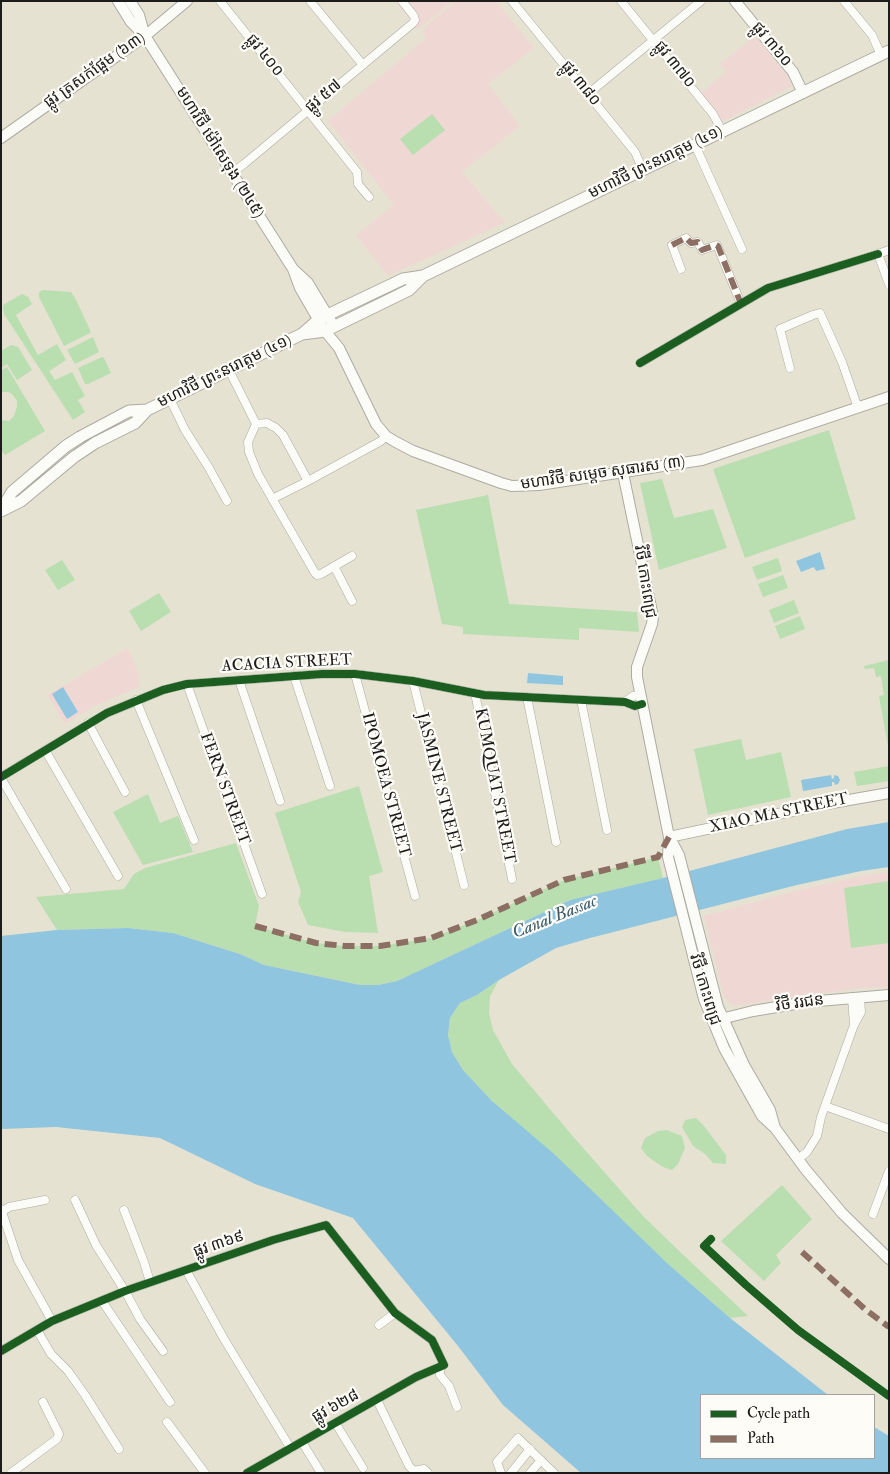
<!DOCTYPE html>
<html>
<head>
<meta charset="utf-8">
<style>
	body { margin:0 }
	#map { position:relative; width:890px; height:1474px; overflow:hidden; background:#e6e2d2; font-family:"IM FELL Double Pica",serif }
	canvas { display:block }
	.frame { position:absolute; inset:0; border:2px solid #1c1c1c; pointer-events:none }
	.legend { position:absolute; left:700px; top:1394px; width:175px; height:65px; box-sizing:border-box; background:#fdfcf7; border:1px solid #a3a29f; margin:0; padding:6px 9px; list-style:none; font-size:15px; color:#1c1c1c }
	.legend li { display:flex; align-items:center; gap:10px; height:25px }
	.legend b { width:25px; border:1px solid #a3a29f }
</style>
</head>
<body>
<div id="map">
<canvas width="890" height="1474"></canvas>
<div class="frame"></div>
<ul class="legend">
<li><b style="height:6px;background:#1b5e20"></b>Cycle path</li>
<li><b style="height:6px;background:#8d6e63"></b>Path</li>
</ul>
</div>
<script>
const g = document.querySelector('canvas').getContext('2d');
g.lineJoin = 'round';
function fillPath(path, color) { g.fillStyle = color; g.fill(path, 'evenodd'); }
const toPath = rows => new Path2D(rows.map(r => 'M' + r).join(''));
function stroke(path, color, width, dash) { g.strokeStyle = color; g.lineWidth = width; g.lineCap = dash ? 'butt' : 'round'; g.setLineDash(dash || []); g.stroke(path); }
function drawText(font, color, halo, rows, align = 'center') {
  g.font = font + ' "IM FELL Double Pica","Noto Sans Khmer",serif'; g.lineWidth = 4.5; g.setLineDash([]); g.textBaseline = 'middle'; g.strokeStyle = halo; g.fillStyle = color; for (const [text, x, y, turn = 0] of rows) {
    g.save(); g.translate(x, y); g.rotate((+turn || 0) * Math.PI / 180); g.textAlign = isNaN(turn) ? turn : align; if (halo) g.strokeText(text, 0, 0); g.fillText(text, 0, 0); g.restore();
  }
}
const built = toPath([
	[395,1,453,1,418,29],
	[456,1,496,1,534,48,488,84,520,126,462,172,497,214,506,222,388,276,356,235,394,205,328,121,426,38,423,31,426,26],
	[755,36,787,75,793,86,723,121,701,93,726,72,720,64],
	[128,648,138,672,140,687,96,705,65,724,47,695],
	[889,872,889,987,863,988,801,996,734,1006,724,997,704,916,799,890,862,876]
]);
const green = toPath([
	[432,114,445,130,413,155,400,139],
	[43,290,71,292,76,300,90,330,90,333,64,346,39,297,39,292],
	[22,294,28,297,32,304,16,315,38,355,57,344,66,360,49,371,55,380,72,372,85,396,78,400,85,412,73,420,4,314,3,305],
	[93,337,99,352,75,364,67,350],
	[11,345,18,347,32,370,17,380,7,364,1,368,1,351],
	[102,357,104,358,111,373,88,384,85,384,78,368],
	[7,367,45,431,5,455,1,450,1,420,9,421,14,416,17,407,17,401,12,394,8,392,1,392,1,370],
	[829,430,856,519,745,558,713,469],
	[662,479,674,518,713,509,727,548,659,570,640,483],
	[488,495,509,604,637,612,639,632,579,628,579,640,463,634,463,627,442,624,416,510],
	[778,558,782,571,757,580,752,567],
	[62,560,75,580,58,590,45,570],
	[783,575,788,588,763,597,758,584],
	[159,593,171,612,141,631,129,611],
	[794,600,799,613,774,623,769,610],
	[800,616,805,629,780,639,775,626],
	[889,660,889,752,879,696,884,695,881,676,876,677,874,668,865,669,864,666],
	[741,739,746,760,781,752,791,797,708,815,694,749],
	[889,766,889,781,857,786,854,772],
	[359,786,383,872,369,876,378,933,345,932,308,925,298,902,301,892,275,813],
	[148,794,160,823,178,816,193,852,143,865,113,812],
	[236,843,259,906,255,926,316,943,345,946,380,946,431,938,477,920,564,880,658,857,663,878,570,900,397,981,378,985,360,985,264,965,240,954,173,933,128,928,57,930,36,897,124,889,134,874,145,868],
	[889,881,889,943,851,948,844,888],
	[499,980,490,996,489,1013,493,1030,512,1064,570,1133,643,1216,675,1247,748,1316,730,1318,667,1263,492,1101,463,1070,452,1052,448,1035,450,1018,460,1003,477,995],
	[696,1118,704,1126,726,1155,726,1164,713,1163,705,1154,693,1146,682,1127,685,1120],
	[667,1130,682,1136,685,1148,678,1164,672,1170,663,1167,647,1156,641,1148,645,1138,658,1131],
	[782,1185,812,1219,776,1255,781,1263,764,1281,721,1241]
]);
const water = toPath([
	[820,552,825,569,816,571,814,567,801,572,796,561],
	[528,673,563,676,563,685,527,683],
	[63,687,78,712,67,719,52,694],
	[831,775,832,779,834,778,834,775,838,776,840,780,838,784,835,785,834,782,832,782,832,786,803,791,801,780],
	[889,822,889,867,861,871,797,885,590,938,556,948,499,980,477,995,460,1003,450,1018,448,1035,452,1052,463,1070,492,1101,553,1153,667,1263,730,1318,828,1395,701,1395,701,1458,874,1458,874,1427,889,1436,889,1473,581,1473,503,1405,458,1346,353,1218,255,1184,160,1138,56,1127,1,1129,1,936,57,930,128,928,173,933,240,954,264,965,360,985,378,985,397,981,570,900,663,878,847,829]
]);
const street = toPath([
	[220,1,357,172,358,184,369,197],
	[310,1,363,65],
	[512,1,635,152,643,170],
	[621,1,713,114,722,131],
	[844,1,872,35,881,55],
	[588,94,701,1],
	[695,145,742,249],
	[232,173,244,164,413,23,415,20,414,16,402,1],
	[889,250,878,254,889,284],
	[681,269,672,245,686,238,691,243,698,242,702,250,717,245,741,304],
	[640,363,768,288,878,254],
	[790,368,780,329,813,315,820,313,842,362,858,408],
	[229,370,256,424],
	[170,399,185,430,209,468,227,501],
	[256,424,248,442,249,452,258,474,315,573,317,575,321,574,352,556],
	[256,424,267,423,276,428,283,435,308,481,381,441,386,436],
	[272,499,308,481],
	[334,566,352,601],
	[355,674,415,896],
	[294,676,330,786],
	[239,680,280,801],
	[413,681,464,885],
	[187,684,262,894],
	[475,693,512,879],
	[527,697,556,842],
	[136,700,194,840],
	[581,700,607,830],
	[625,702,633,696,640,695],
	[88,723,125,792],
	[45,750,118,876],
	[1,777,107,713,163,690,187,684,322,674,355,674,413,681,484,695,625,702,635,706,642,704],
	[1,778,66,889],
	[852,997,854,1025],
	[825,1106,889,1129],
	[798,1159,807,1152,817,1136,821,1117,854,1025,861,1012,860,997],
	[75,1200,96,1245,125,1291,140,1319,163,1351],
	[1,1209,18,1260,52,1321],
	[124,1210,144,1262,150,1282],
	[2,1212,9,1207,45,1200],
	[873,1214,889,1171],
	[186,1270,224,1339,291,1449],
	[102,1301,170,1402],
	[379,1325,395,1313],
	[37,1330,51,1354,68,1371,85,1395,119,1449],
	[1,1351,52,1321,125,1291,273,1240,326,1225,395,1313,432,1340,444,1365,416,1377,247,1473],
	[440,1367,440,1375,449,1386,457,1407],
	[377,1400,409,1466,414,1471,424,1469,428,1473],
	[167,1422,205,1473],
	[336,1424,363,1468],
	[302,1442,321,1473],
	[11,1473,57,1439,59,1434,43,1402],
	[501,1473,497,1462,518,1438,554,1473],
	[511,1473,530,1449],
	[530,1473,541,1460]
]);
const secondary = toPath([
	[118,1,131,22,145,36,293,269,300,288,325,331,339,348,376,424,386,436,394,441,413,451,501,483,512,486,539,485,702,460,889,397],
	[130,1,139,15,144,33],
	[735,1,793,72,803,93],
	[1,138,145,36,187,1],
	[294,270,308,283,331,321],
	[623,473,653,617,652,624,637,667,637,677,669,837,668,857,704,999,724,1048,762,1116,775,1128,806,1170,842,1213,889,1259],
	[669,837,826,804,889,793],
	[670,838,679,855,718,1007,744,1065,770,1110,775,1128],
	[717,1020,753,1011,807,1002,889,995]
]);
const primary = toPath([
	[302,334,325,331,409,290,423,276],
	[1,510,12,492,66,446,80,437,129,411,147,410],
	[1,511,21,501,74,457,95,443,135,423,147,410,302,334,319,319,403,279,423,276,889,51]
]);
const quiet = toPath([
	[672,245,686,238,691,243,698,242,702,250,716,245,718,246,741,304],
	[255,926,316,943,345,946,380,946,431,938,477,920,564,880,658,857,669,837],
	[802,1252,866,1310,889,1327]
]);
const cycleway = toPath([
	[640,363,768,288,878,254],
	[1,777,107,713,163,690,187,684,322,674,355,674,413,681,484,695,625,702,635,706,642,704],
	[711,1239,704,1246,746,1285,798,1330,889,1396],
	[1,1351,52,1321,125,1291,273,1240,326,1225,395,1313,432,1340,444,1365,416,1377,247,1473]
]);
const streetNames = [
	["ផ្លូវ ៣៦០",771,45,50],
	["ផ្លូវ ៤០០",264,56,51],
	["ផ្លូវ ៣៧០",674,65,51],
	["ផ្លូវ ត្រសក់ផ្អែម (៦៣)",95,71,-35],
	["ផ្លូវ ៣៨០",580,84,51],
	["ផ្លូវ ៥៧",324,97,-40],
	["មហាវិថី ម៉ៅសេទុង (២៤៥)",219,153,58],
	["មហាវិថី ព្រះនរោត្តម (៤១)",656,163,-26],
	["មហាវិថី ព្រះនរោត្តម (៤១)",225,372,-26],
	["មហាវិថី សម្តេច សុធារស (៣)",603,474,-8],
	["វិថី កោះពេជ្រ",644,582,81],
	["ACACIA STREET",287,664,-3],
	["JASMINE STREET",438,783,76],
	["IPOMOEA STREET",385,785,75],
	["KUMQUAT STREET",494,786,79],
	["FERN STREET",224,789,70],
	["XIAO MA STREET",779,814,-12],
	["វិថី កោះពេជ្រ",704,990,73],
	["វិថី វរជន",800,1004,-8],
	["ផ្លូវ ៣៦៩",219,1245,-19],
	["ផ្លូវ ៦២៨",336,1407,-29]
];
const waterNames = [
	["Canal Bassac",555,918,-22]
];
fillPath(built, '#efd8d3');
fillPath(green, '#b9deb0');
fillPath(water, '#8fc5df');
stroke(street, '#adaba1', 9);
stroke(secondary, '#adaba1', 12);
stroke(primary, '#adaba1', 13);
stroke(street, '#fbfbf8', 8);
stroke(secondary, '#fbfbf8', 10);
stroke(primary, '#fbfbf8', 11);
stroke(quiet, '#8d6e63', 6, [12, 6]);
stroke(cycleway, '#1b5e20', 8);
drawText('16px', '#1c1c1c', '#fdfcf7', streetNames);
drawText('italic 18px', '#3b5b6c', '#fdfcf7', waterNames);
</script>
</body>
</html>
